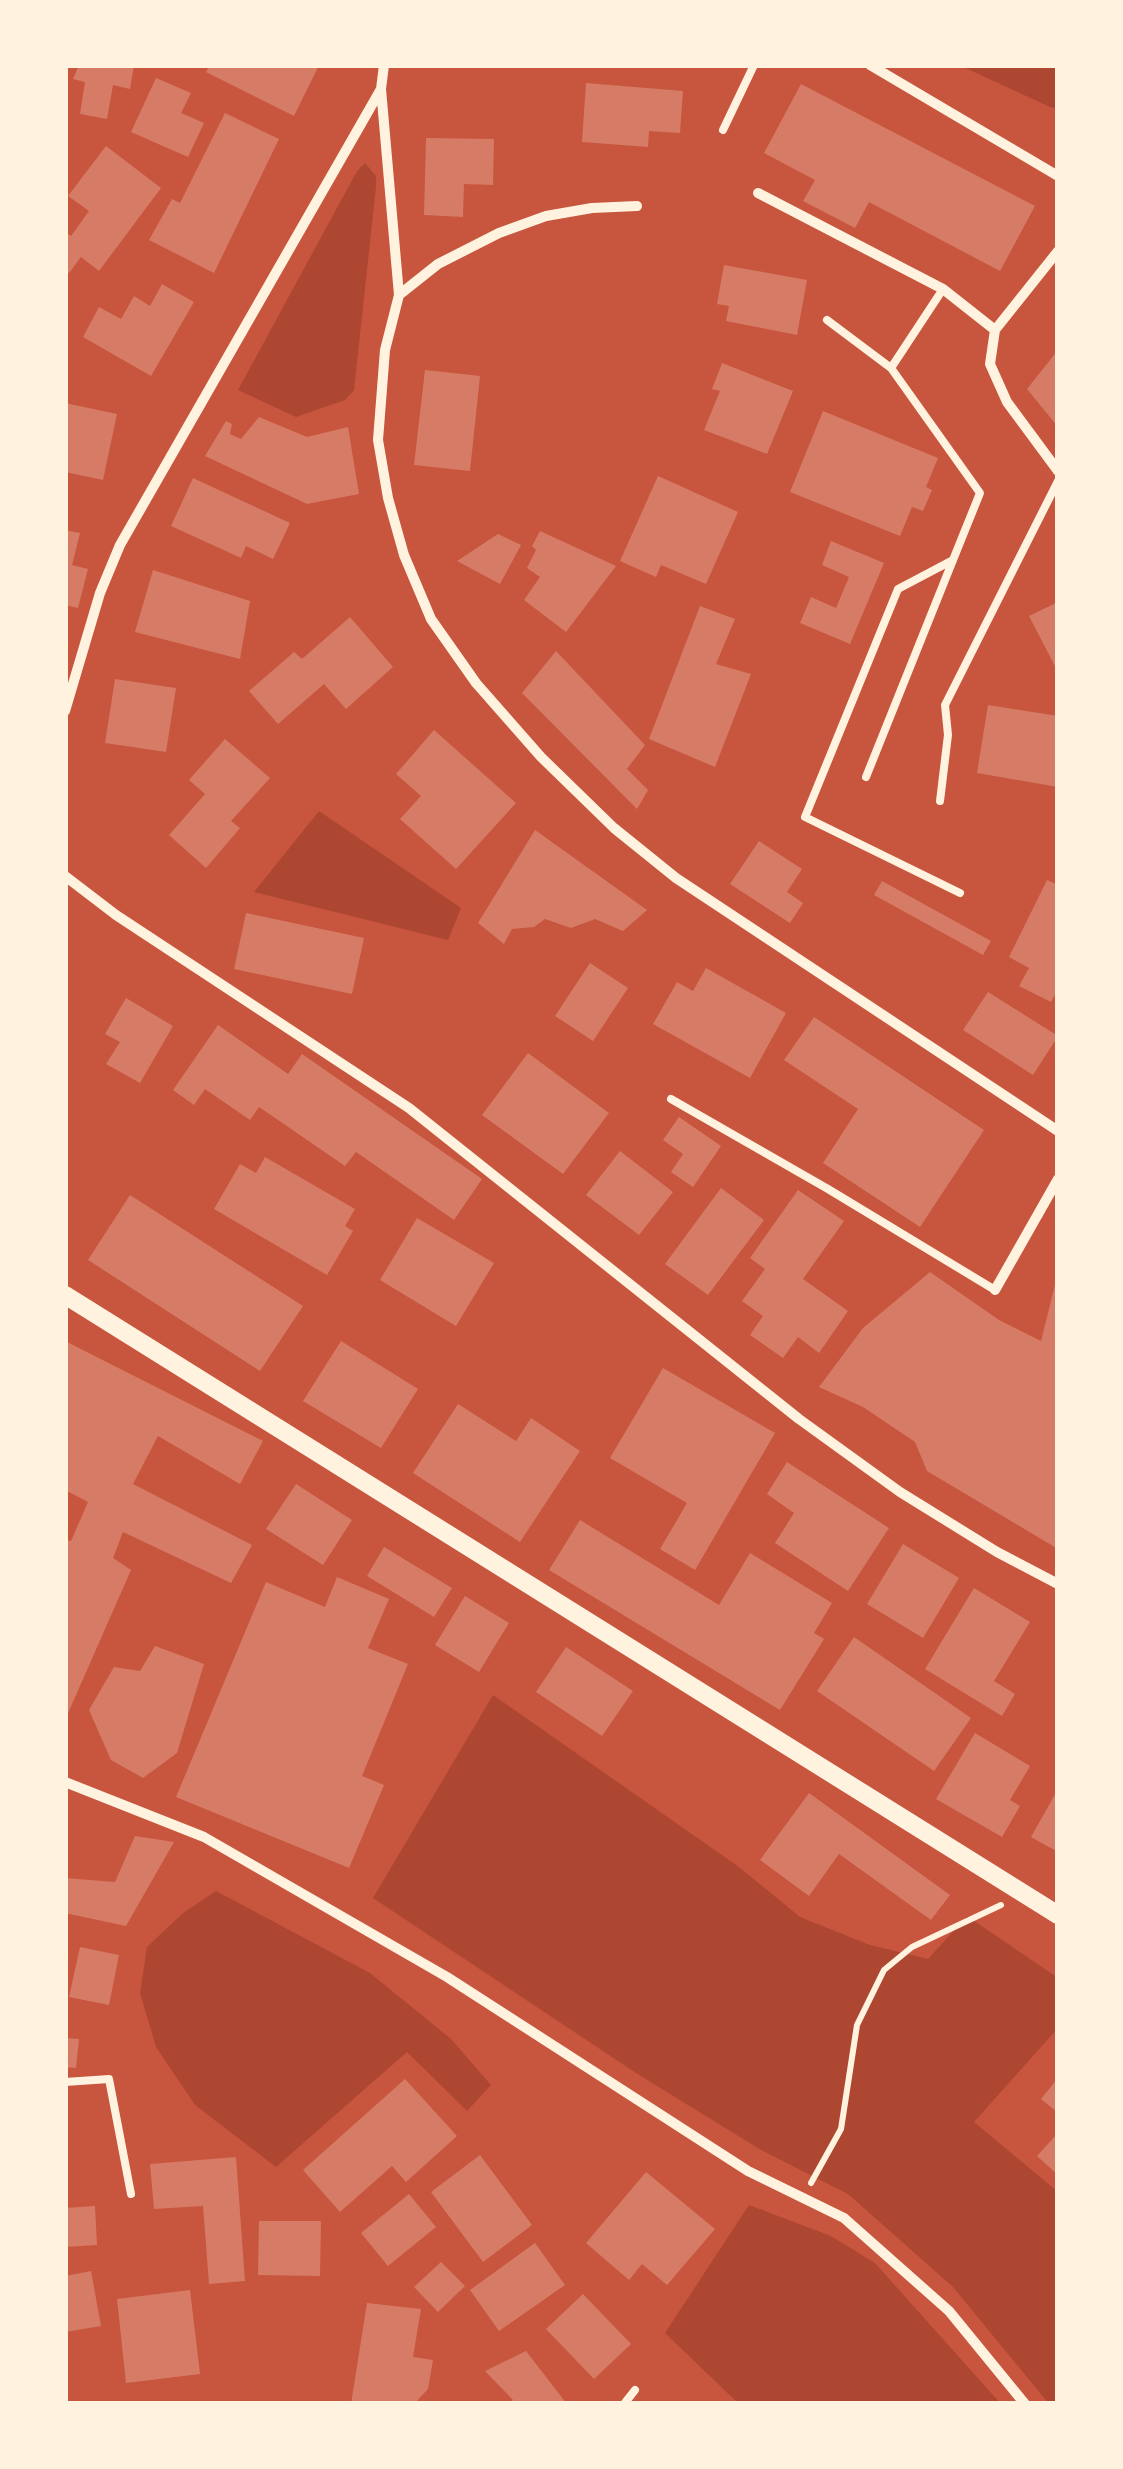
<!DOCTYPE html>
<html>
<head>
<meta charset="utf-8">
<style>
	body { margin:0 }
	#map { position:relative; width:1123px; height:2469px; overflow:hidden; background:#c8553d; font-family:"Sofia Sans Condensed",sans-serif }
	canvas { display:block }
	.frame { position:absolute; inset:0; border:68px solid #fff3e0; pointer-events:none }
</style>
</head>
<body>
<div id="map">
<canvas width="1123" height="2469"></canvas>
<div class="frame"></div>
</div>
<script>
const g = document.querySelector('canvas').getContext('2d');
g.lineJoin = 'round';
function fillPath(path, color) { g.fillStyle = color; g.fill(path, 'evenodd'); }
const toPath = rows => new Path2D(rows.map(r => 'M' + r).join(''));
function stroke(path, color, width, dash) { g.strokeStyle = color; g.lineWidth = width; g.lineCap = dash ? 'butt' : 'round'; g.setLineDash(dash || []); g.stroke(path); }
const green = toPath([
	[959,65,1058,65,1058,109,1050,107],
	[365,163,376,176,376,187,354,390,345,400,296,417,238,390,357,171],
	[319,811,461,908,448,940,254,892],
	[493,1695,739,1867,800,1917,870,1945,928,1959,967,1916,1058,1978,1058,2028,974,2122,1058,2192,1058,2404,1049,2404,953,2287,848,2194,761,2150,636,2073,373,1898],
	[216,1891,370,1973,451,2039,491,2085,467,2111,407,2052,276,2167,195,2105,156,2047,140,1993,147,1947,183,1913],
	[749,2205,831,2236,875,2263,1001,2404,739,2404,665,2333]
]);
const building = toPath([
	[79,65,134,65,130,89,113,85,107,119,80,114,85,82,73,79],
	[210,65,319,65,294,116,206,72],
	[156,78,191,93,181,113,204,123,188,157,131,132],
	[586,83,683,91,680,133,649,131,648,147,582,142],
	[801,84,1035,206,1000,271,869,202,855,228,803,201,815,180,764,153],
	[225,113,279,139,214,273,149,240,172,199,180,203],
	[426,138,494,139,493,185,464,184,463,217,424,215],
	[106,146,161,188,99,271,81,257,69,273,65,270,65,232,71,236,89,211,68,196],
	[724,265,807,280,797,335,726,321,729,306,717,304],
	[162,284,194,302,151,376,83,337,99,307,121,319,134,296,150,306],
	[1058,350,1058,427,1027,389],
	[722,363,793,391,767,454,704,430,720,391,712,389],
	[425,370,480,376,470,471,414,465],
	[65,403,117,414,103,480,65,472],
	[823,411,938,458,926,487,932,490,923,511,912,507,900,536,790,492],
	[259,417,307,437,348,427,359,494,307,504,205,456,226,421,232,424,230,434,241,439],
	[658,476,738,512,706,584,661,565,656,577,620,561],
	[193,478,290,523,273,559,246,546,241,558,171,526],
	[65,530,80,533,72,565,88,569,78,608,65,605],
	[540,531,616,566,566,632,524,600,540,577,527,568,536,550,532,546],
	[498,534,521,545,500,584,457,561],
	[831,541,884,563,850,644,800,623,811,597,836,608,849,577,822,565],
	[153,570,250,601,240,659,135,632],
	[1058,602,1058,672,1029,616],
	[700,606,735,619,716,664,751,674,715,767,649,739],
	[350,617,393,667,346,709,324,684,278,724,249,691,294,652,302,659],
	[556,651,645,745,627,769,648,790,637,809,522,693],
	[115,679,176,688,166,752,105,743],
	[988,705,1058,716,1058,787,977,773],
	[434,730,516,803,456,869,400,819,421,796,396,774],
	[225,739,270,778,231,821,240,828,206,868,169,835,205,794,189,780],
	[535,830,647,910,623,931,595,919,571,928,545,919,534,927,512,929,504,944,478,923],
	[759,841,802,869,787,892,803,903,790,923,730,884],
	[1047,880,1058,885,1058,988,1051,1002,1019,986,1029,968,1009,957],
	[882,881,991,941,983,955,874,895],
	[246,913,364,938,352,994,234,969],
	[590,963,628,988,593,1041,555,1016],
	[706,968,786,1013,750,1078,653,1024,677,982,693,991],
	[988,992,1058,1036,1033,1075,963,1030],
	[126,998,173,1026,140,1083,106,1064,120,1042,105,1034],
	[814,1017,984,1130,920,1227,823,1163,858,1109,784,1060],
	[218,1025,288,1074,302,1054,482,1179,454,1220,356,1152,345,1166,259,1107,250,1120,205,1089,194,1105,173,1090],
	[528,1053,609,1113,563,1174,482,1115],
	[679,1117,721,1146,693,1187,671,1172,683,1154,663,1140],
	[620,1151,673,1192,639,1235,586,1195],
	[265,1157,355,1209,345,1226,353,1231,327,1275,214,1209,240,1164,256,1173],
	[721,1188,764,1220,708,1295,665,1264],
	[798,1190,844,1221,803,1279,848,1311,819,1353,798,1337,783,1358,750,1335,763,1316,742,1301,765,1269,750,1258],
	[130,1195,303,1306,260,1371,88,1260],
	[417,1218,494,1263,456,1326,380,1280],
	[930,1272,999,1320,1041,1341,1058,1273,1058,1549,927,1471,915,1442,863,1407,819,1387,863,1328],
	[65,1341,263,1441,240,1484,158,1436,133,1484,252,1545,231,1583,123,1532,113,1558,131,1570,65,1720,65,1540,71,1541,88,1502,65,1490],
	[341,1341,418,1389,381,1448,303,1401],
	[663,1368,775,1433,695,1570,660,1549,687,1503,610,1458],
	[458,1404,516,1441,531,1418,580,1451,520,1542,413,1473],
	[787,1462,889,1528,848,1591,775,1543,794,1513,767,1494],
	[296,1484,352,1520,323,1565,266,1529],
	[580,1520,719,1605,750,1553,832,1603,814,1633,824,1639,780,1710,549,1570],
	[903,1544,959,1578,923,1638,867,1604],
	[384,1547,452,1588,434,1617,367,1576],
	[337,1577,389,1599,368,1648,408,1664,362,1776,384,1785,349,1868,176,1797,266,1582,325,1607],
	[974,1588,1030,1622,994,1681,1015,1694,1002,1716,925,1669],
	[465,1596,509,1623,479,1672,435,1645],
	[854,1637,971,1718,934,1771,817,1691],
	[155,1646,204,1664,177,1753,143,1778,111,1760,89,1710,114,1667,140,1671],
	[566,1647,633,1691,602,1736,536,1692],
	[975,1733,1030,1766,1010,1800,1020,1806,1002,1837,936,1799],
	[1058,1789,1058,1852,1031,1837],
	[809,1793,950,1895,931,1920,839,1854,809,1896,760,1860],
	[135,1836,174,1842,126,1926,65,1913,65,1878,115,1882],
	[80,1947,119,1955,109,2005,69,1997],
	[65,2038,79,2039,76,2068,65,2067],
	[1058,2078,1058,2113,1041,2099],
	[405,2079,457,2136,406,2182,392,2166,340,2212,303,2170],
	[1058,2133,1058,2175,1037,2156],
	[480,2155,532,2225,483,2262,431,2192],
	[236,2157,245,2281,209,2284,203,2206,154,2209,150,2164],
	[646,2172,715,2229,667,2285,642,2264,629,2280,586,2243],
	[409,2194,436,2227,388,2266,361,2233],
	[95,2206,97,2245,65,2247,65,2208],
	[259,2221,321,2221,320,2276,258,2275],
	[535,2243,565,2285,499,2331,470,2290],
	[441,2262,465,2286,438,2312,414,2287],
	[91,2271,101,2326,65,2332,65,2276],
	[190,2290,200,2374,126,2383,117,2299],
	[583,2294,631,2344,594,2379,546,2329],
	[367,2303,421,2309,413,2357,433,2360,428,2389,414,2404,351,2404],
	[526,2351,567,2404,508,2404,513,2400,485,2371]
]);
const path = toPath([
	[811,2183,841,2129,857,2025,884,1970,912,1947,1001,1905]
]);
const service = toPath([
	[723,130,754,65],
	[943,289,891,368,980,493,953,560,898,589,805,817,960,893],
	[827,320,891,368],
	[866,777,953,560],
	[940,801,948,735,945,705,1058,481],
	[671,1099,828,1189,995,1290],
	[65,2082,109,2079,131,2194],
	[624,2404,635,2390]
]);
const minor = toPath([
	[870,65,1058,176],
	[381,89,399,295,385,350,378,440,388,498,404,555,431,619,476,683,541,757,614,828,676,878,1058,1131],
	[758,193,943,289,995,330],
	[1058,251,995,330,990,364,1007,402,1058,471],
	[399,295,438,264,499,233,546,216,592,208,637,206],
	[65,711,100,593,120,545,381,89,384,65],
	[65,876,116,915,409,1108,799,1419,900,1492,997,1552,1058,1584],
	[995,1290,1058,1179],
	[65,1782,204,1837,447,1977,748,2171,844,2218,949,2311,1025,2404]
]);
const tertiary = toPath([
	[65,1295,1058,1915]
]);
fillPath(green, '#ae4732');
fillPath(building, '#d67c66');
stroke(path, '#fff3e0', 6);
stroke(service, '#fff3e0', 8);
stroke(minor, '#fff3e0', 10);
stroke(tertiary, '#fff3e0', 18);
</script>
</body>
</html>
